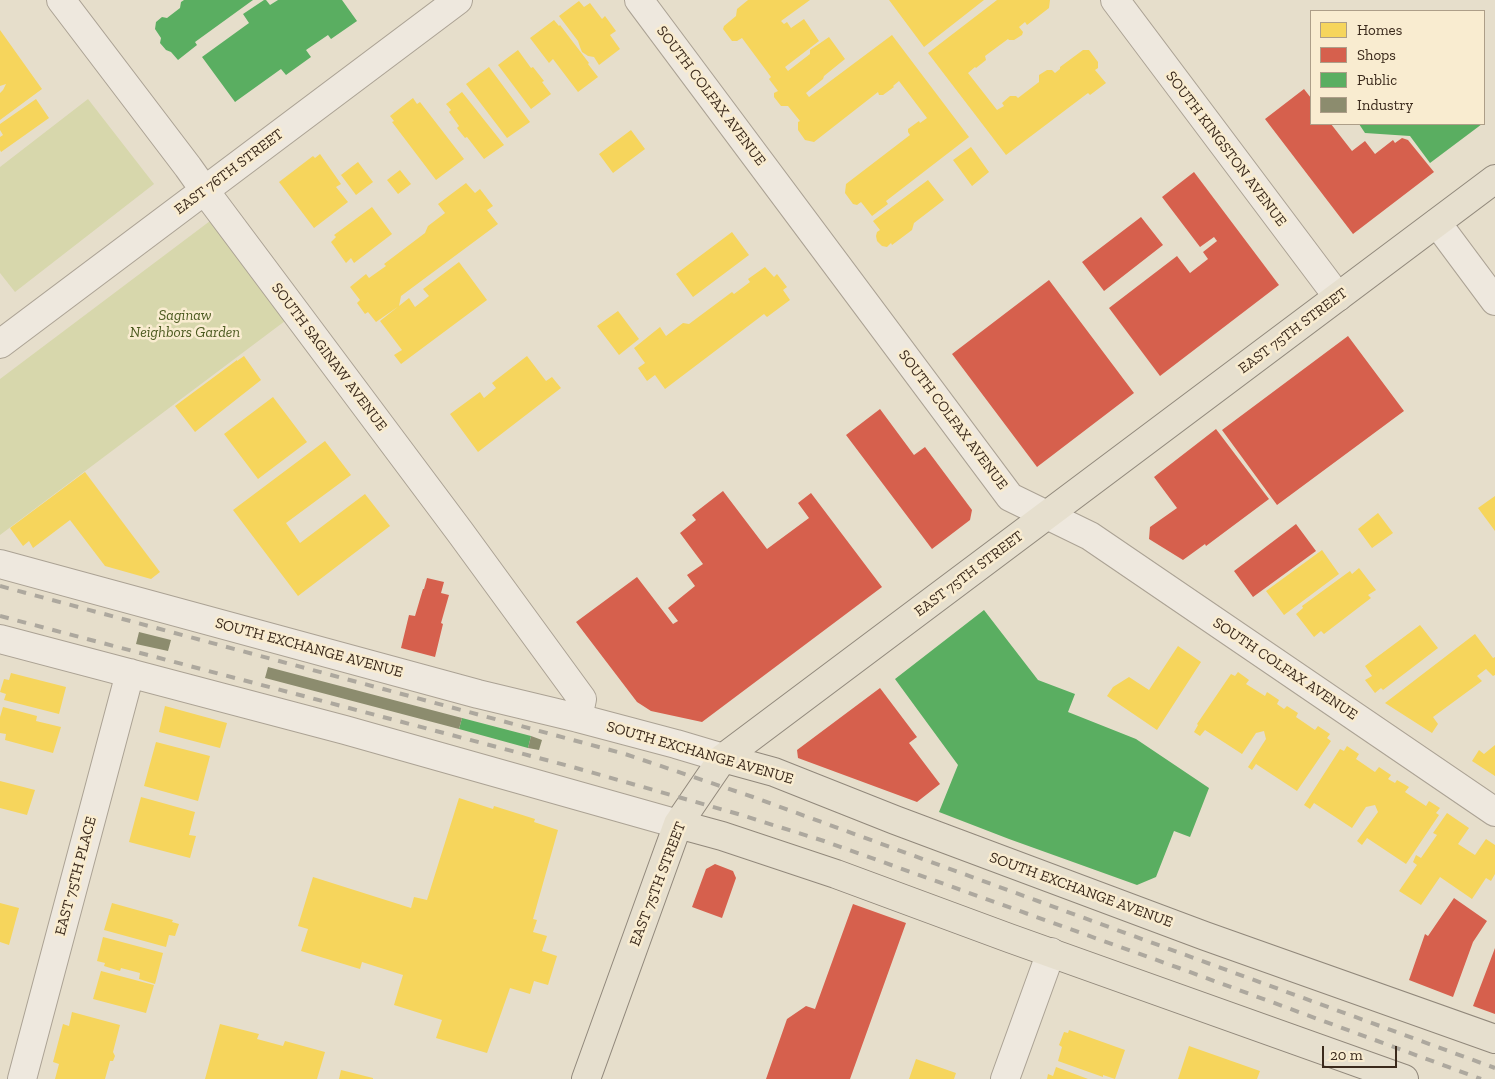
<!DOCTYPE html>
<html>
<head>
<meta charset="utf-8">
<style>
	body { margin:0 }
	#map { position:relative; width:1495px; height:1079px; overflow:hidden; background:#e6decb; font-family:"Zilla Slab",serif }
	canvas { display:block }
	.legend { position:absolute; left:1310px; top:10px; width:175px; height:115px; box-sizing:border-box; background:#f9ecd0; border:1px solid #ad9e88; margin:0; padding:6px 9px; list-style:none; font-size:15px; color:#3b2a1c }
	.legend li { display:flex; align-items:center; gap:10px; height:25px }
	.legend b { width:25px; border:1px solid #ad9e88 }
	.scale { position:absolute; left:1322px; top:1046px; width:75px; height:22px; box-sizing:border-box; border:2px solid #3b2a1c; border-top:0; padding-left:6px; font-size:15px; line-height:18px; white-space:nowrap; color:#3b2a1c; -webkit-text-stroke:4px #f9ecd0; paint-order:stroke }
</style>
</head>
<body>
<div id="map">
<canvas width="1495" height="1079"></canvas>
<ul class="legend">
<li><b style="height:14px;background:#f6d55c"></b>Homes</li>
<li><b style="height:14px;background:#d6604d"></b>Shops</li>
<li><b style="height:14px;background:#5aae61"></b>Public</li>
<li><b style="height:14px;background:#8c8c6e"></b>Industry</li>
</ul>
<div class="scale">20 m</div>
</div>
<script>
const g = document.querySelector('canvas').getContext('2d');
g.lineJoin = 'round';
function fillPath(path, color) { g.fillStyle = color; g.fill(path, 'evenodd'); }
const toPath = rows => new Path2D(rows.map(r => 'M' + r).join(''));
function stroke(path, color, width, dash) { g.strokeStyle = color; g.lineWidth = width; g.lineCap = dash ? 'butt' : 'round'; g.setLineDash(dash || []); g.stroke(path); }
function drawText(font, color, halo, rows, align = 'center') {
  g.font = font + ' "Zilla Slab",serif'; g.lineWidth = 5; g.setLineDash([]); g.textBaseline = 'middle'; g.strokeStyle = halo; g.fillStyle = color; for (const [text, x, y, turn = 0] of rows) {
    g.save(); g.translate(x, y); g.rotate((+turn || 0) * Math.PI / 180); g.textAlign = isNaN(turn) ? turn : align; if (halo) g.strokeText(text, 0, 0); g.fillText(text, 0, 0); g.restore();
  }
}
const green = toPath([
	[88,99,154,184,15,292,0,273,0,167],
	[210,221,285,321,0,535,0,379]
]);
const homes = toPath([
	[748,0,810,0,781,21,784,24,787,22,791,28,804,19,819,41,785,67,788,71,810,54,810,50,829,37,845,59,824,76,823,79,806,93,809,97,892,35,969,137,886,201,888,204,872,216,861,202,857,205,853,204,845,193,846,184,910,135,908,132,908,129,919,121,920,123,927,118,899,81,893,86,894,87,883,95,879,95,878,92,814,142,805,140,798,130,798,122,800,121,788,106,781,106,774,97,774,93,778,91,769,79,771,77,742,38,737,41,732,41,723,29,724,26,736,16,737,9],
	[889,0,984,0,924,47],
	[997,0,1050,0,1049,8,1027,25,1025,22,1019,27,1023,32,1022,35,1014,40,1009,40,1008,39,985,56,986,60,976,68,975,67,968,73,997,110,1004,106,1002,103,1010,96,1016,96,1018,98,1039,82,1039,75,1047,70,1052,70,1055,73,1060,69,1060,67,1083,50,1089,50,1098,62,1098,68,1095,70,1106,83,1090,95,1088,93,1006,155,928,53],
	[579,1,584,7,590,3,602,19,605,16,616,31,610,35,620,49,599,65,594,57,588,56,582,52,580,47,578,41,559,16],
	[554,20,559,26,560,25,589,63,588,64,598,77,578,92,553,59,549,63,530,38],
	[0,30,42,89,0,120,0,93,3,90,6,84,0,86],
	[518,50,531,68,533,67,544,81,542,82,551,94,531,109,498,65],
	[489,67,530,122,507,138,466,84],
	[462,92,504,145,484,159,467,137,465,138,457,128,459,126,449,112,451,110,446,104],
	[413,98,417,104,420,102,464,159,436,180,392,122,394,121,390,116],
	[36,99,49,118,1,152,0,150,0,137,3,135,0,130,0,124],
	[631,130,645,149,613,173,599,154],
	[971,147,989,172,972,186,953,160],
	[320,154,341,184,336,187,348,202,314,228,279,182,313,156,315,158],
	[358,162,373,182,356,195,341,175],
	[400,170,411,184,398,194,387,180],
	[928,180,944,200,914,223,912,230,892,245,891,243,887,247,882,246,877,241,876,236,877,232,880,230,873,221],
	[466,183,475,193,480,189,493,206,487,210,498,224,401,296,399,306,376,322,368,312,365,314,357,303,360,300,350,287,366,274,369,278,386,266,384,264,425,233,428,226,445,213,438,204],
	[372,207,392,234,354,263,351,258,346,263,331,242,336,237,334,235],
	[732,232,749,255,693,297,676,274],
	[459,262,487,300,401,364,394,355,402,350,380,321,409,298,415,307,429,296,423,289],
	[765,267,774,277,777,274,787,287,783,290,790,300,767,317,764,314,665,389,655,375,647,381,638,368,645,363,634,348,660,327,666,336,683,323,689,324,732,292,734,294,750,282,748,279],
	[618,311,639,339,619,355,597,326],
	[244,356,261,380,195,432,175,406,237,360,237,361],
	[527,356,546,381,552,377,561,388,478,452,450,414,480,392,484,398,496,388,492,383],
	[273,397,307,442,258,479,224,434],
	[325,441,351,475,286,523,300,543,365,494,390,526,298,596,233,510],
	[85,472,160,572,151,579,105,566,70,520,33,548,29,541,23,546,10,528],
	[1495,496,1495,531,1478,508],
	[1378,513,1393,533,1372,548,1358,529],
	[1322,550,1339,574,1284,615,1266,591],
	[1359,568,1376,590,1368,595,1371,598,1324,634,1321,631,1314,637,1296,614,1303,608,1302,606,1350,571,1352,574],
	[1420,625,1438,648,1383,690,1381,688,1375,693,1365,680,1372,676,1365,666],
	[1475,634,1493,658,1495,657,1495,675,1493,676,1486,669,1477,676,1482,681,1433,717,1438,724,1432,733,1385,703],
	[1178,646,1201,662,1157,730,1107,696,1113,687,1129,677,1149,690],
	[1238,672,1249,680,1246,684,1265,696,1267,692,1279,700,1277,704,1284,709,1287,706,1298,713,1296,717,1315,730,1318,726,1330,734,1327,738,1331,741,1297,791,1256,764,1252,770,1248,767,1266,739,1264,731,1256,733,1242,754,1205,730,1200,736,1194,732,1198,725,1197,724,1231,674,1235,676],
	[11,673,66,687,59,714,4,700,6,694,0,692,4,679,9,680],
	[165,706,227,723,220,748,159,732],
	[3,707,37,716,36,721,61,727,53,753,5,740,6,734,0,733,0,717],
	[156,742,210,756,198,801,144,786],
	[1495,745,1495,776,1472,761,1479,750,1484,754],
	[1347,746,1359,754,1356,759,1375,772,1379,767,1391,775,1388,779,1395,783,1397,780,1409,787,1405,792,1426,806,1429,801,1440,808,1436,813,1439,815,1406,864,1367,838,1362,845,1357,841,1378,812,1375,805,1366,807,1352,828,1314,803,1310,809,1304,805,1340,749,1344,751],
	[0,781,35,790,27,815,0,808],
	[141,797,195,812,189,835,196,836,190,858,129,842],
	[459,798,493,809,494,806,535,819,534,822,558,830,533,919,537,920,533,932,547,936,542,951,557,956,548,985,534,981,530,994,510,988,487,1053,436,1038,442,1020,394,1005,403,975,362,962,360,969,301,951,308,929,298,926,313,877,411,908,414,897,427,900],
	[1447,813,1469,828,1458,844,1475,855,1486,839,1495,845,1495,874,1491,881,1486,878,1472,899,1440,877,1421,905,1399,891,1417,865,1413,862,1416,855,1421,858,1437,835,1433,833],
	[0,903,19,908,9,945,0,942],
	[112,903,173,920,172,922,179,924,175,936,169,935,166,947,104,930],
	[103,937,163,953,155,984,139,979,140,973,121,968,120,971,104,966,105,963,97,961],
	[101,971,154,985,146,1013,93,999],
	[72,1012,120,1025,113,1052,115,1056,113,1061,110,1061,105,1079,55,1079,59,1064,53,1062,63,1024,69,1026],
	[220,1024,259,1034,257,1039,283,1046,285,1041,325,1052,317,1079,205,1079],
	[1069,1030,1125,1050,1115,1079,1103,1075,1103,1077,1058,1061,1062,1047,1059,1045,1064,1032,1068,1033],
	[1189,1046,1260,1071,1257,1079,1178,1079],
	[916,1059,956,1073,954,1079,909,1079],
	[1056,1067,1088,1079,1047,1079,1048,1074,1053,1076],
	[341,1070,373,1078,373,1079,339,1079]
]);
const shops = toPath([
	[1304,89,1311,98,1311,124,1331,124,1352,151,1365,141,1375,154,1393,140,1395,143,1402,138,1408,140,1434,172,1353,234,1265,119],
	[1194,172,1279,285,1160,376,1109,308,1177,256,1190,273,1208,259,1203,252,1217,241,1214,237,1200,247,1162,197],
	[1141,217,1163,245,1104,291,1082,262],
	[1049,280,1134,393,1037,467,952,354],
	[1348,336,1404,411,1277,505,1222,430],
	[880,409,914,455,925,447,972,510,970,520,932,549,846,435],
	[1216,429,1269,499,1206,546,1205,544,1183,560,1149,539,1150,527,1177,508,1154,477],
	[723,491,767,549,809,518,798,503,811,493,882,587,702,722,651,711,637,702,576,622,637,577,673,624,678,621,668,608,695,586,687,575,703,564,680,533,696,520,692,515],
	[1296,524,1316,551,1253,597,1234,571],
	[427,578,444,582,441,593,449,595,441,623,443,624,435,657,401,648,409,615,415,616,423,589,424,589],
	[880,688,917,737,909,743,940,784,917,802,798,758,797,750],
	[715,864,733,871,736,878,722,918,692,907,706,869],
	[1454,898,1487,921,1473,942,1453,997,1409,980,1425,934,1428,936],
	[853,904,906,923,850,1079,766,1079,787,1019,806,1006,815,1009],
	[1495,948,1495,1014,1473,1006]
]);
const public = toPath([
	[184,0,253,0,195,42,197,45,178,60,171,52,166,50,160,43,161,38,155,29,156,22,162,17,167,18,180,8,181,2],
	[264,0,266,0,270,5,278,0,342,0,357,21,331,39,328,35,306,50,311,57,286,75,281,69,235,102,202,57,249,23,243,14],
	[1359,124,1482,124,1430,163,1410,136,1365,133],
	[984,610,1038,680,1075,694,1068,712,1136,739,1209,788,1190,837,1174,831,1156,877,1137,885,1009,839,939,812,958,765,895,679],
	[462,718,531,736,528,748,459,729]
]);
const industry = toPath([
	[139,632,171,640,168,651,136,644],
	[268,667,462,718,459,729,265,678],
	[531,736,542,740,539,750,528,748]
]);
const minor = toPath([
	[61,0,188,167,205,191,460,532,582,699,578,718],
	[639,0,1010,497,1090,536,1495,812],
	[1115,0,1338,297],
	[1437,223,1495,301],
	[0,344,458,0],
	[0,564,478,694,578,718,676,744,723,758],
	[0,639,345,730,678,824],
	[22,1079,130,673],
	[1005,1079,1051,952]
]);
const major = toPath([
	[723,758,774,772,895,820,1205,936,1495,1039],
	[678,824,722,836,836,874,1009,938,1404,1079],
	[586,1079,678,824,723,758,1495,179]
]);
const rail = toPath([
	[0,586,625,754,753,797,1495,1068],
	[0,616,569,766,738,814,824,841,1179,968,1481,1079]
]);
const streetNames = [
	["SOUTH COLFAX AVENUE",711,96,53],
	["SOUTH KINGSTON AVENUE",1226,149,53],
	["EAST 76TH STREET",229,172,-37],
	["EAST 75TH STREET",1293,331,-37],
	["SOUTH SAGINAW AVENUE",329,357,53],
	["SOUTH COLFAX AVENUE",953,420,53],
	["EAST 75TH STREET",969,574,-37],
	["SOUTH EXCHANGE AVENUE",309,648,15],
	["SOUTH COLFAX AVENUE",1285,669,34],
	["SOUTH EXCHANGE AVENUE",700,753,16],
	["EAST 75TH PLACE",76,876,-75],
	["EAST 75TH STREET",658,884,-69],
	["SOUTH EXCHANGE AVENUE",1081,890,20]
];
const parkNames = [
	["Saginaw",185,316],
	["Neighbors Garden",185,333]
];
fillPath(green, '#d7d7ac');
fillPath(homes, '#f6d55c');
fillPath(shops, '#d6604d');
fillPath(public, '#5aae61');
fillPath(industry, '#8c8c6e');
stroke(minor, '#aba294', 30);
stroke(major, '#91887b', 30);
stroke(minor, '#eee8de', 28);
stroke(major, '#e6dfce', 28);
stroke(rail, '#ada89e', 4, [9, 9]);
drawText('15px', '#3b2a1c', '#f9ecd0', streetNames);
drawText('italic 15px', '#4c5a20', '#f9ecd0', parkNames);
</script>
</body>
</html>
